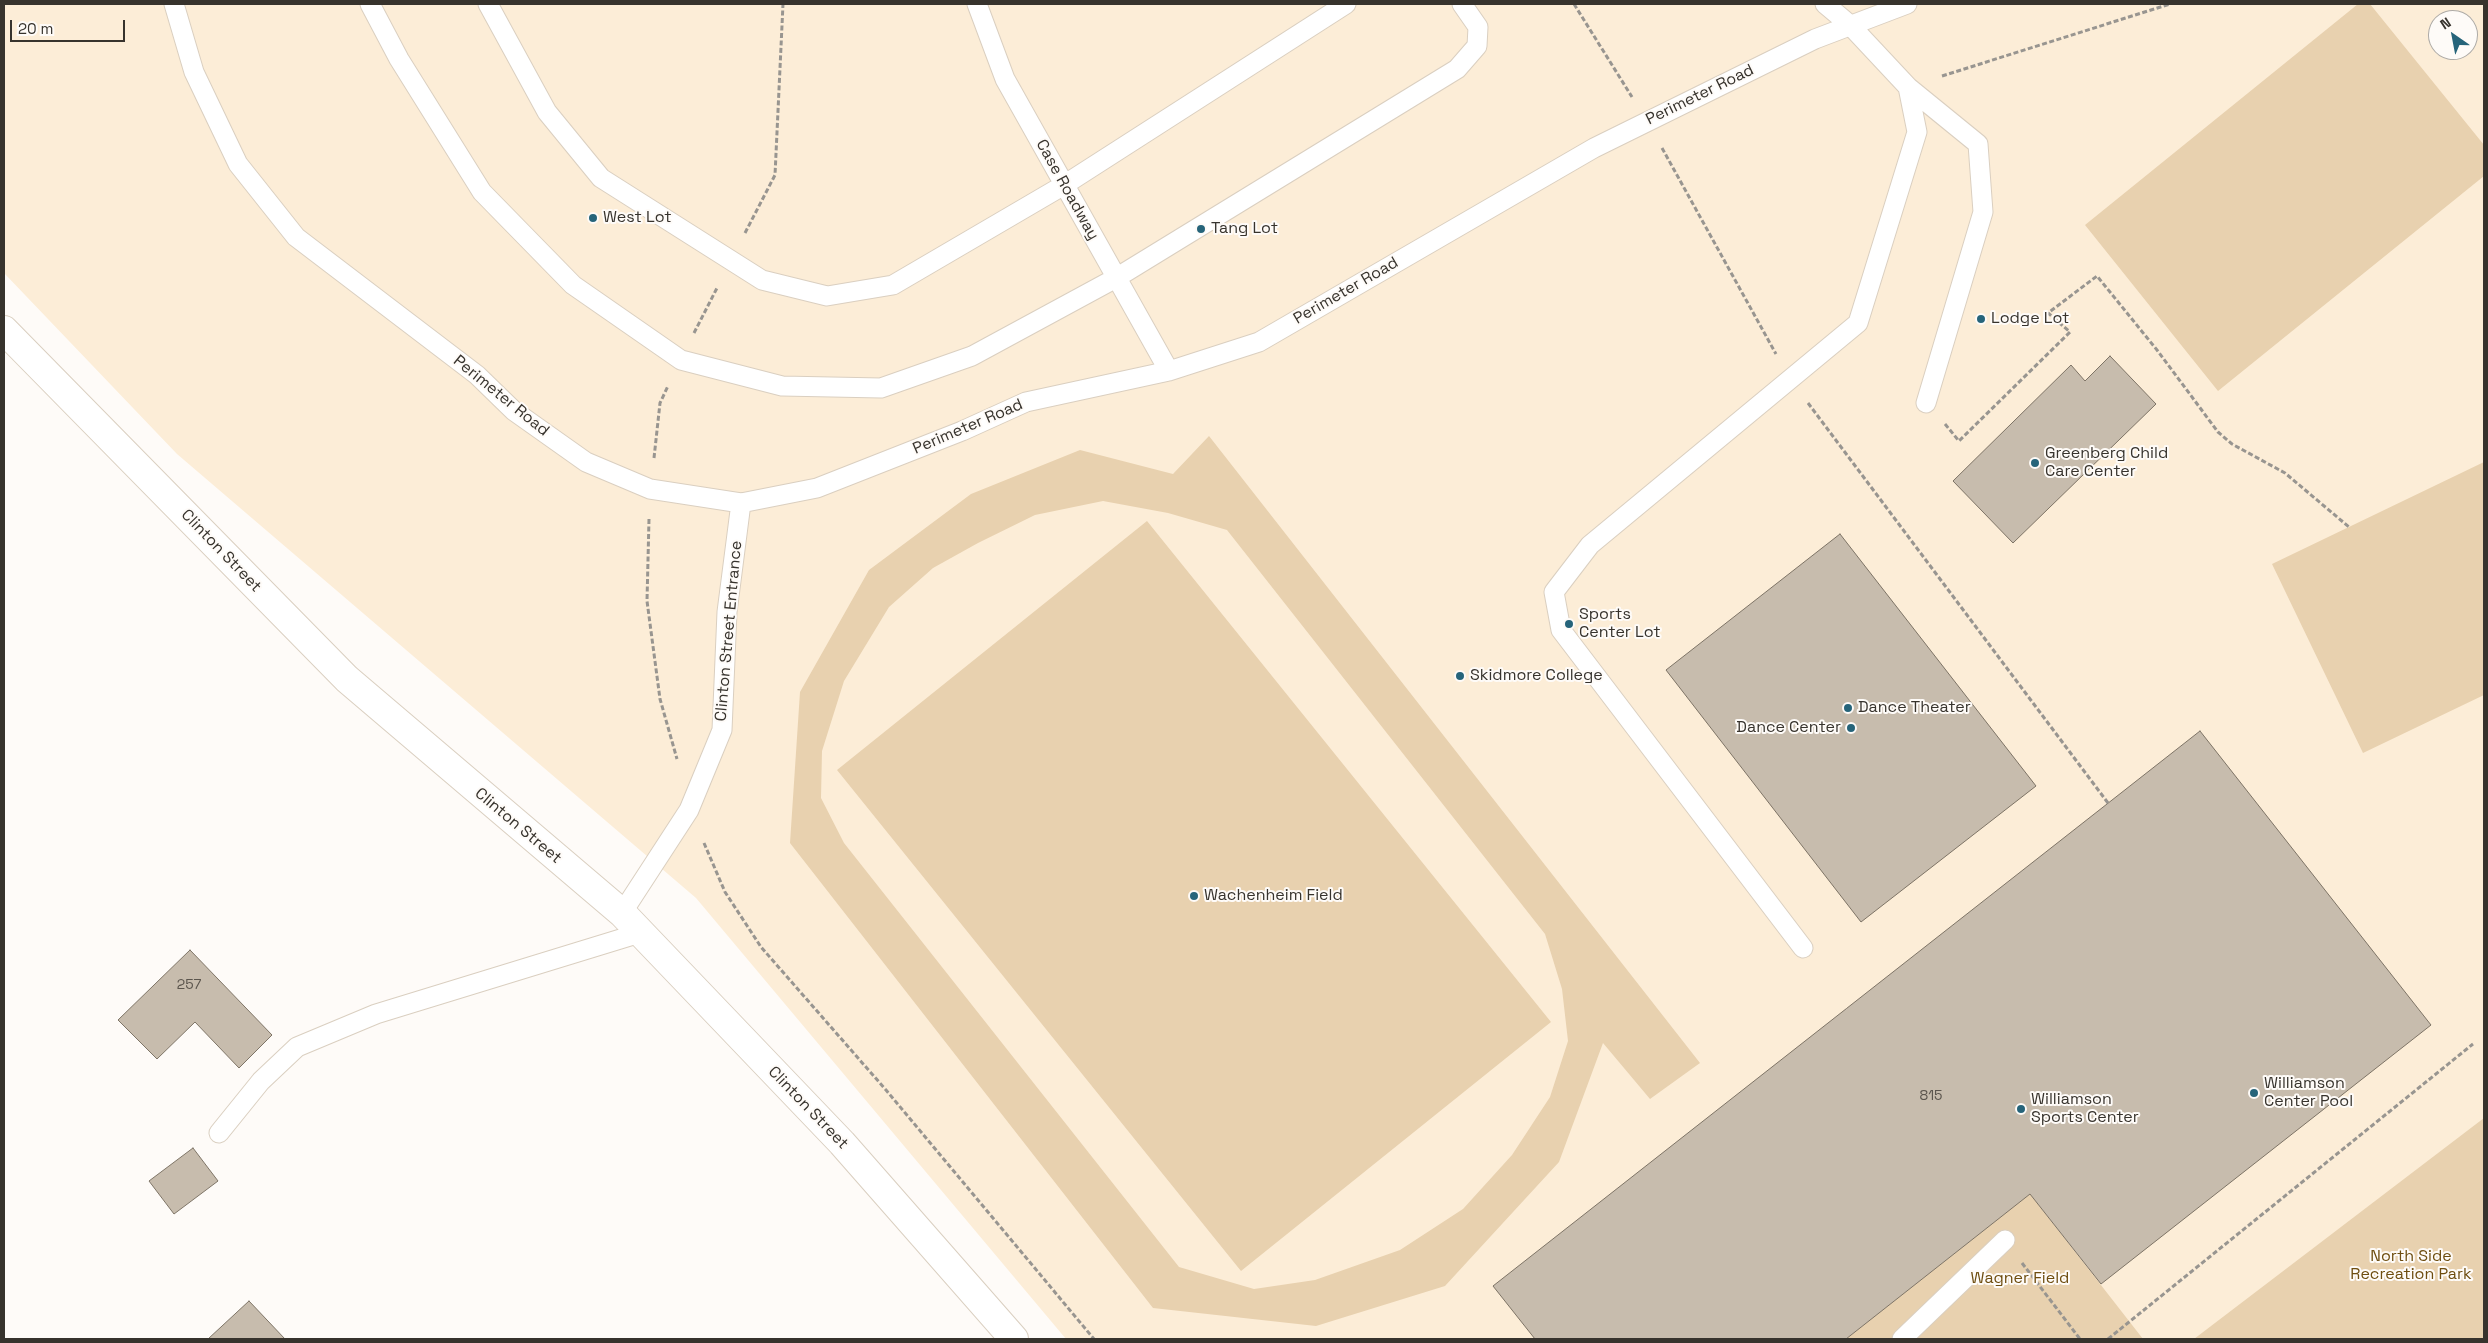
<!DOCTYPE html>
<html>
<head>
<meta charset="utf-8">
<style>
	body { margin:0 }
	#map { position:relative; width:2488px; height:1343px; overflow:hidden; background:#fefbf8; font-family:"Space Grotesk",sans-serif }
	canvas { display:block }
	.frame { position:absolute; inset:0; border:5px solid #37332d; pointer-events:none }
	.north { position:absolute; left:2428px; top:10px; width:50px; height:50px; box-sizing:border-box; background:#fefbf8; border:1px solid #aeaba7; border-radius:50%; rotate:327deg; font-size:14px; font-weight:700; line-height:20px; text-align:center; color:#37332d }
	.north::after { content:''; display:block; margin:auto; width:18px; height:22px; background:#26647a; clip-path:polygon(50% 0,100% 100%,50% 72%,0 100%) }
	.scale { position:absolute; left:10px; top:20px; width:115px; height:22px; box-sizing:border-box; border:2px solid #37332d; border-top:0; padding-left:6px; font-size:15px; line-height:18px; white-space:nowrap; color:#37332d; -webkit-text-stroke:4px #fefbf8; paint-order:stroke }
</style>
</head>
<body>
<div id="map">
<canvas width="2488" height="1343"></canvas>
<div class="frame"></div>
<div class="north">N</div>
<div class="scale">20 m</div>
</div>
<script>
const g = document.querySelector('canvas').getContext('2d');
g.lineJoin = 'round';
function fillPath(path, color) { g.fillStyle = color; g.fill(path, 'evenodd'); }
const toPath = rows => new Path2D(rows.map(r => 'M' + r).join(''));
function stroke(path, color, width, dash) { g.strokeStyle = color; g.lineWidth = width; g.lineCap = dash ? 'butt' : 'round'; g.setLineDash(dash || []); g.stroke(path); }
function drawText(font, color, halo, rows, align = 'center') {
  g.font = font + ' "Space Grotesk",sans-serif'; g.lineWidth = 4; g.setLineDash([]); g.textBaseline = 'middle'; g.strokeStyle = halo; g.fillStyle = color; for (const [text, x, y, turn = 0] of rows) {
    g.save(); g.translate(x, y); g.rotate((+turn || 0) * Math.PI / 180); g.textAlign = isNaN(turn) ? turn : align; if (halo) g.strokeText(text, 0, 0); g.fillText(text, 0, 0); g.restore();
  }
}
const built = toPath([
	[4,4,2484,4,2484,1339,1066,1339,696,898,177,454,4,273],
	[2438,20,2468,20,2468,50,2438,50]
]);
const green = toPath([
	[2358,4,2370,4,2484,145,2484,176,2218,391,2085,225],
	[1209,436,1700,1063,1650,1099,1603,1043,1559,1162,1445,1286,1316,1326,1153,1308,790,843,800,692,869,570,971,494,1080,450,1173,474],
	[1103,501,1168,513,1227,530,1545,934,1562,989,1568,1041,1550,1097,1512,1155,1463,1209,1400,1250,1315,1280,1254,1289,1179,1267,844,843,821,798,822,751,844,681,889,607,933,568,978,543,1035,515],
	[2484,462,2484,695,2363,753,2272,564],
	[1147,521,1551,1022,1241,1271,837,770],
	[2484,1118,2484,1339,2194,1339],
	[2030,1194,2143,1339,1846,1339]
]);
const building = toPath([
	[2110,356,2156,404,2013,543,1953,481,2071,365,2085,381,2110,356],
	[1840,534,2036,786,1861,922,1666,670,1840,534],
	[2200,731,2431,1025,2101,1284,2030,1194,1846,1339,1535,1339,1493,1286,2200,731],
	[190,950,272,1035,239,1068,195,1022,157,1059,118,1020,190,950],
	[193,1148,218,1181,174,1214,149,1181,193,1148],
	[249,1301,285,1339,208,1339,249,1301]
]);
const path = toPath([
	[1574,4,1632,97],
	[1942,76,2170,4],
	[1662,148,1776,354],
	[745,233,775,175,783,4],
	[694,333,717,288],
	[1808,403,2108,803],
	[1945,424,1959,441,2070,332,2048,313,2097,276,2157,350,2218,432,2232,444,2285,473,2349,527],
	[654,458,660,403,668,386],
	[649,519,647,601,660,699,677,759],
	[704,843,725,892,761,947,886,1090,1094,1339],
	[2022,1263,2080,1339],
	[2108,1339,2473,1044]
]);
const service = toPath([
	[174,4,194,72,238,164,296,237,477,375,514,411,586,462,650,489,741,503,817,488,962,431,1026,402,1169,371,1259,342,1594,148,1815,39,1907,4],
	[370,4,399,59,482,192,573,285,681,360,782,386,881,388,972,356,1116,278,1457,69,1477,46,1478,27,1462,4],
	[488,4,547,112,601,178,762,280,827,296,893,285,1064,185,1346,4],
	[977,4,1005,79,1169,371],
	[1908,87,1978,144,1983,212,1926,403],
	[622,913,689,810,722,730,727,612,741,503],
	[1803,948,1561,630,1554,592,1590,545,1858,323,1917,132,1908,87,1850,25,1825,4],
	[219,1133,261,1081,297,1047,376,1014,640,933],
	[1902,1339,2005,1240]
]);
const tertiary = toPath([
	[4,330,347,679,622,913,842,1143,1014,1339]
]);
const markers = [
	[593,218,5,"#26647a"],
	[1201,229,5,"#26647a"],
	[1981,319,5,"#26647a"],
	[2035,463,5,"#26647a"],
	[1569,624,5,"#26647a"],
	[1460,676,5,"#26647a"],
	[1848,708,5,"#26647a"],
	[1851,728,5,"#26647a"],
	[1194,896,5,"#26647a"],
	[2254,1093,5,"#26647a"],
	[2021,1109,5,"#26647a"]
];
const numberNames = [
	["257",189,985],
	["815",1931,1096]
];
const streetNames = [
	["Perimeter Road",1700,95,-26],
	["Case Roadway",1067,190,61],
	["Perimeter Road",1346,291,-30],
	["Perimeter Road",501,396,39],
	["Perimeter Road",968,427,-23],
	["Clinton Street",221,551,46],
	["Clinton Street Entrance",729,631,-85],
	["Clinton Street",518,826,40],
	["Clinton Street",808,1108,46]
];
const poiNames = [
	["West Lot",603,218],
	["Tang Lot",1211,229],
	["Lodge Lot",1991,319],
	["Greenberg Child",2045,454],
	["Care Center",2045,472],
	["Sports",1579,615],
	["Center Lot",1579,633],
	["Skidmore College",1470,676],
	["Dance Theater",1858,708],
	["Dance Center",1841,728,"right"],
	["Wachenheim Field",1204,896],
	["Williamson",2264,1084],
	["Center Pool",2264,1102],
	["Williamson",2031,1100],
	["Sports Center",2031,1118]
];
const parkNames = [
	["North Side",2411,1257],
	["Recreation Park",2411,1275],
	["Wagner Field",2020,1279]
];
fillPath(built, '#fcedd7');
fillPath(green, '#e8d1af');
fillPath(building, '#c7bcad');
stroke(building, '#7e7466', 1);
stroke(service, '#dacfc0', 21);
stroke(tertiary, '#dacfc0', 30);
stroke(path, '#989590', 3, [5, 2.5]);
stroke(service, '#fff', 19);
stroke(tertiary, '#fff', 28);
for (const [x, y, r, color] of markers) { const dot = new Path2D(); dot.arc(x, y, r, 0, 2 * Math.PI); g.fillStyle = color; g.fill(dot); stroke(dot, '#fefbf8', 2); }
drawText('14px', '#5b554d', null, numberNames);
drawText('16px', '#37332d', '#fefbf8', streetNames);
drawText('16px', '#37332d', '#fefbf8', poiNames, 'left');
drawText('16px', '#6e4d0f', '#fefbf8', parkNames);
</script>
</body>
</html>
